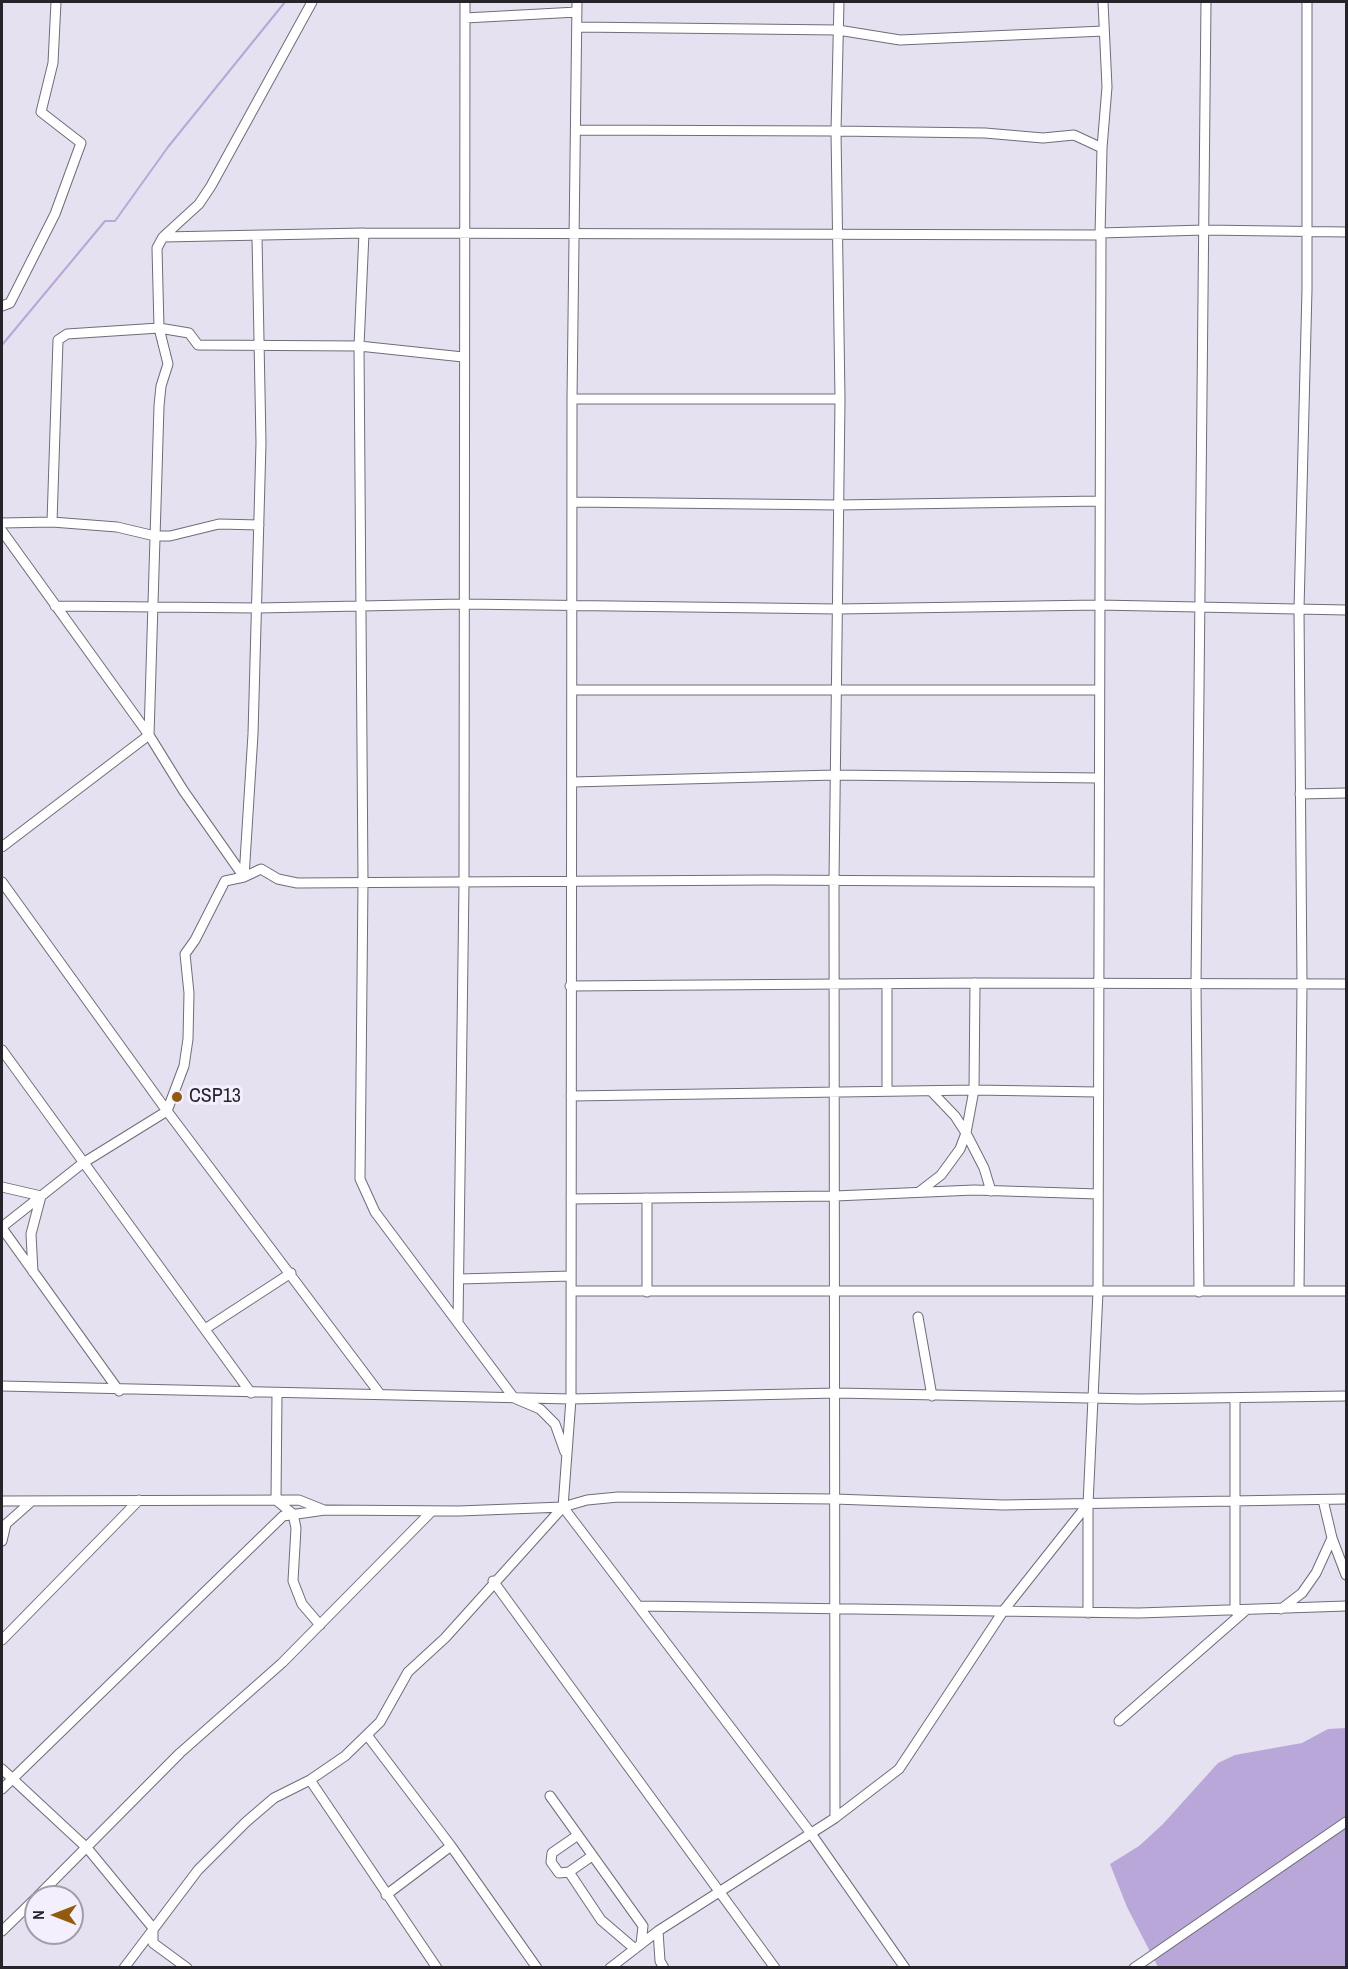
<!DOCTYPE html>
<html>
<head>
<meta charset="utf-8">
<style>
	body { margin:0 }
	#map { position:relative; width:1348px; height:1969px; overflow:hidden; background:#e6e1f0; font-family:"Archivo Narrow",sans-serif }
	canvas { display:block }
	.frame { position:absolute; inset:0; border:3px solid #26242a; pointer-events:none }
	.north { position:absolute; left:24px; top:1885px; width:60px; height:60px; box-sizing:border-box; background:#f3effd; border:2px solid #a19ea9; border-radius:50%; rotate:270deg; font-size:16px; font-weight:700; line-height:24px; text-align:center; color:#26242a }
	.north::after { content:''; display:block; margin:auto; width:21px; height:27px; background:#905b0e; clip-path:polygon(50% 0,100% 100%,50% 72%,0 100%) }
</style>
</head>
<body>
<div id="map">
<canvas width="1348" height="1969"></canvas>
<div class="frame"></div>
<div class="north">N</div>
</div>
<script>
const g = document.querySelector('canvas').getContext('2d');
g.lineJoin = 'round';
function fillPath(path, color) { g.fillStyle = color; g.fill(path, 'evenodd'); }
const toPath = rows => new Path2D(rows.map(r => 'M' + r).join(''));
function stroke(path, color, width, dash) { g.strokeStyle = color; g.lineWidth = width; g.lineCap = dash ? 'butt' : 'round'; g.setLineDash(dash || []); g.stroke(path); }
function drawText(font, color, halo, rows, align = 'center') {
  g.font = font + ' "Archivo Narrow",sans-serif'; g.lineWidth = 6; g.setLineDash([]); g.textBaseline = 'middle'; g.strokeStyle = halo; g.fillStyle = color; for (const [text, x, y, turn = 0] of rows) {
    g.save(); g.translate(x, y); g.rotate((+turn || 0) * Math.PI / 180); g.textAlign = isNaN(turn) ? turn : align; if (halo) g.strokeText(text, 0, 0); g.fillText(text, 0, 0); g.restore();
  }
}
const water = toPath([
	[1346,1728,1346,1967,1158,1967,1127,1907,1110,1864,1139,1846,1163,1824,1218,1763,1235,1755,1302,1743,1328,1729]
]);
const stream = toPath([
	[2,345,105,221,115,221,168,147,285,2]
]);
const street = toPath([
	[465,18,577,12],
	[577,27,838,30,900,40,1104,31],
	[576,130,836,131,985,133,1043,138,1074,135,1102,148],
	[364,233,359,346,363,882,360,1179,375,1212,514,1398,540,1409,555,1424,565,1452],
	[1100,235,1102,148,1107,87,1103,2],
	[164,236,199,204,211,186,312,2],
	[2,306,10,303,55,214,81,143,41,112,53,63,56,2],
	[572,399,840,399],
	[573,502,838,505,1100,501],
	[52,522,58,340,67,334,159,328,189,333,198,345,359,346,463,357],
	[2,523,52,522,117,527,155,536,170,536,219,524,259,525],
	[2,531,149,735,183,790,244,877],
	[55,606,258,608,463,604,838,609,1099,605,1346,610],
	[572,690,1099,690],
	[573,782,834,775,1099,778],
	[1300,794,1346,793],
	[2,847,149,735,159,406,161,386,168,364,159,328,157,248,163,237,364,233,1100,235,1101,233,1204,230,1346,232],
	[244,877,253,734,261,443,257,237],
	[2,882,167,1111,380,1394],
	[887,984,887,1091],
	[570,986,975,983,1346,984],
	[2,1050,251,1393],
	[931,1091,955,1116,966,1133,984,1168,991,1191],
	[571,1096,974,1090,1098,1092],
	[2,1187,41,1196,31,1234,33,1272],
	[919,1192,941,1175,960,1149,966,1133,974,1090,975,983],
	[647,1198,647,1292],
	[571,1199,835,1196,974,1190,1098,1194],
	[2,1227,83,1163,167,1111,184,1066,188,1039,189,993,185,954,195,940,225,881,244,877,261,869,278,879,297,883,768,880,1097,882],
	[2,1228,119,1391],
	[459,1279,571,1276],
	[571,1291,1346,1291],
	[1299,1291,1302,984,1299,609,1307,289,1307,2],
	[1199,1292,1196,984,1206,2],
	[918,1317,932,1396],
	[458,1321,464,884,465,2],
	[205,1329,291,1273],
	[2,1386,571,1399,836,1393,1138,1399,1346,1396],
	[277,1394,276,1500,293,1514,296,1528,293,1581,302,1604,320,1625],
	[1235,1399,1235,1611],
	[1323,1500,1332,1538,1346,1575],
	[2,1501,299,1500,324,1510],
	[563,1507,810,1832,905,1968],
	[2,1541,6,1524,32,1501],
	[493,1581,775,1968],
	[640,1606,1139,1613,1346,1606],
	[1281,1609,1302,1593,1316,1573,1332,1538],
	[1088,1613,1088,1504,1098,1292,1101,233],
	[2,1640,139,1500],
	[1119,1721,1246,1610],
	[367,1735,451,1846,537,1968],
	[2,1769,88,1849,153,1928,153,1943,187,1968],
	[310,1780,437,1968],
	[2,1789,283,1516,325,1510,459,1511,563,1507,587,1500,618,1497,834,1499,1003,1505,1346,1499],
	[550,1796,643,1926,641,1944],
	[835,1818,834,880,840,399,836,131,839,2],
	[578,1835,552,1853,551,1862,559,1873,569,1872,592,1856],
	[569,1872,601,1920,635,1949],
	[386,1895,451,1846],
	[37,1897,180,1753,282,1663,432,1511],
	[2,1931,36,1898],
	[658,1931,660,1961,664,1968],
	[124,1968,198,1870,246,1822,274,1798,310,1780,345,1756,380,1722,408,1672,445,1638,563,1507,571,1399,572,399,577,2],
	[610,1968,658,1931,835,1818,899,1769,1004,1610,1088,1504],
	[1134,1968,1346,1822]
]);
const markers = [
	[177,1097,6,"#905b0e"]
];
const poiNames = [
	["CSP13",189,1097]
];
fillPath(water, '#b8a7d8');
stroke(stream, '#b8a7d8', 2);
stroke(street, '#706c79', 11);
stroke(street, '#fff', 9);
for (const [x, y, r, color] of markers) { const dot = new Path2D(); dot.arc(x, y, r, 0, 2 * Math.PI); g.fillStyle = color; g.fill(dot); stroke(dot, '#f3effd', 2); }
drawText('20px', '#26242a', '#f3effd', poiNames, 'left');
</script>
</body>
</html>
